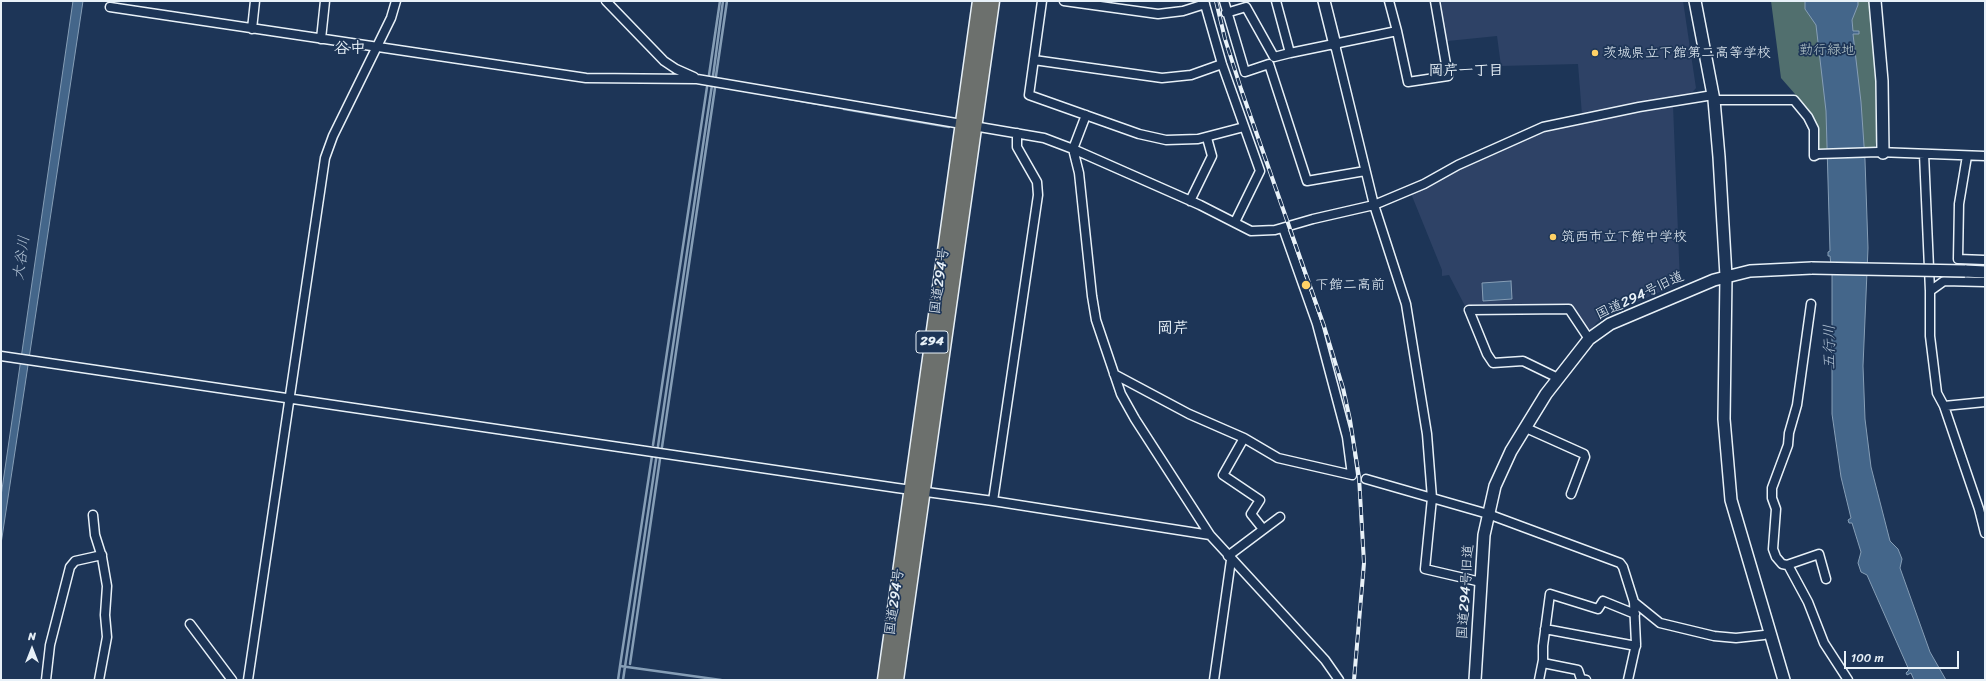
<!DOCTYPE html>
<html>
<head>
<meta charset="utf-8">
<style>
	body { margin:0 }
	#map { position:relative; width:1986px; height:681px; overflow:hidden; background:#1d3557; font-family:Sriracha,sans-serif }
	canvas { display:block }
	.frame { position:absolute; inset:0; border:2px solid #e8f1f8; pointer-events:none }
	.north { position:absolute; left:12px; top:629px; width:40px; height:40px; -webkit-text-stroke:3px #1d3557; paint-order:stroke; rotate:0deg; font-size:11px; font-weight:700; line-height:16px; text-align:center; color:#e8f1f8 }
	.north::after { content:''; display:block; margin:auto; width:14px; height:18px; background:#e8f1f8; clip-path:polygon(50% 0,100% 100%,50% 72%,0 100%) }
	.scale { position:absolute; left:1844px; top:651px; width:115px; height:18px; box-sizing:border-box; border:2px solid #e8f1f8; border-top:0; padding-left:5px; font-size:12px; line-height:14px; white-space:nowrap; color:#e8f1f8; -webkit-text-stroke:3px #1d3557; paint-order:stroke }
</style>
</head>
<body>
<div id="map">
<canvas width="1986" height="681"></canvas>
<div class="frame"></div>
<div class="north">N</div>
<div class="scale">100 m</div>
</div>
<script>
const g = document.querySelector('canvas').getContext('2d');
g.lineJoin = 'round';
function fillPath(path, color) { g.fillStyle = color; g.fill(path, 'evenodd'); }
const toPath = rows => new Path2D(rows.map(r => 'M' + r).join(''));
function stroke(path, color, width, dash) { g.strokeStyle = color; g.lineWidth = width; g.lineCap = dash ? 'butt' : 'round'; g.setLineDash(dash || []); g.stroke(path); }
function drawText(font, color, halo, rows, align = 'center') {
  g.font = font + ' Sriracha,"Klee One",sans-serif'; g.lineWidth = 3.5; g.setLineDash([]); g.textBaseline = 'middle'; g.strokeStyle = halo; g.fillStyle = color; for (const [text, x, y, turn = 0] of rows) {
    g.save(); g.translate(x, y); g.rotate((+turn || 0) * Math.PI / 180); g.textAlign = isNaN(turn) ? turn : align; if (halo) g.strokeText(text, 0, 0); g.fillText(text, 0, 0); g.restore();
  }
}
const built = toPath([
	[1433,1,1683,1,1696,88,1689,96,1582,115,1578,64,1501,66,1497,36,1438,42],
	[1673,105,1680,283,1608,315,1597,322,1589,332,1572,306,1465,306,1449,275,1442,276,1442,270,1412,196,1408,194,1544,129,1580,121]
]);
const green = toPath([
	[1771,1,1870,1,1878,80,1878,125,1875,150,1822,152,1818,149,1818,130,1816,122,1797,100,1795,94,1781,78]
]);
const water = toPath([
	[73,1,83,1,1,544,1,496,73,1],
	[1805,1,1858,1,1858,5,1852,20,1853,31,1859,31,1859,34,1853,34,1861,102,1865,160,1868,248,1863,366,1865,419,1871,467,1890,541,1898,549,1902,559,1900,568,1930,652,1946,680,1914,680,1911,673,1907,675,1906,673,1909,670,1867,575,1861,572,1858,563,1861,552,1852,523,1849,523,1848,520,1851,518,1841,477,1832,414,1832,275,1830,256,1828,256,1828,252,1830,251,1826,111,1816,25,1805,9,1805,1],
	[1511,281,1512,299,1483,301,1482,283,1511,281]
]);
const stream = toPath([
	[709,75,720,1],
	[713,76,723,1],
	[716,76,727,1],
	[778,97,835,107],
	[844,109,949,127],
	[653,445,707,87],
	[662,447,715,88],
	[630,664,660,459],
	[620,666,652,456],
	[618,680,620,666,721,680],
	[623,680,712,85]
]);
const street = toPath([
	[606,1,664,61,676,69,694,77],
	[1042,1,1029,95,1139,134,1166,140,1198,139,1244,127],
	[1064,1,1158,14,1183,11,1205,4],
	[1204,1,1222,64,1260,171,1235,222],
	[1224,1,1245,72,1269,64,1307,181,1365,171],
	[1276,1,1290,53,1397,31,1408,82,1448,76,1435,1],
	[1389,1,1397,31],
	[110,7,586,78,697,79,1044,138,1073,149,1200,205,1251,231,1275,230,1313,219,1374,205,1424,184,1458,165,1543,127,1639,107,1713,95],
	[1226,13,1246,7,1274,57,1290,53],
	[252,29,255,1],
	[321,39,325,1],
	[1335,45,1374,205,1406,304,1427,434,1432,498,1425,569,1481,582],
	[1034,60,1162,78,1191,75,1222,64],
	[1714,100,1794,100,1808,117,1814,129,1814,156,1818,154,1878,152,1985,156],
	[1086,115,1073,149,1079,173,1092,296,1096,320,1121,394,1135,419,1210,535,1325,660,1339,680],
	[1924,154,1930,291],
	[1967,156,1959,204,1958,259,1985,260],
	[1190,201,1212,156,1207,138],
	[1985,282,1944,281,1930,291,1930,336,1937,393,1944,406,1979,509,1985,533],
	[1811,304,1797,405,1789,433,1788,445,1772,488,1772,498,1776,509,1773,549,1776,557,1782,564,1787,565,1819,554,1826,579],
	[1,356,897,488,993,501,1210,535],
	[1114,374,1189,414,1244,438,1278,458,1352,475,1347,437,1317,324,1283,228],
	[1558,378,1523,361,1493,363,1487,354,1469,310,1569,309,1589,339],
	[1944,406,1985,402],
	[1526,428,1584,454,1585,457,1571,494],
	[1244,438,1223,475,1260,500,1251,514,1263,529],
	[1366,479,1488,514,1620,563,1623,567,1634,602,1636,644,1628,680],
	[993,501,1038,195,1037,182,1017,147,1017,133],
	[93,515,95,535,102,557,107,586,105,615,107,637,99,680],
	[1228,556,1280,517],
	[1788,565,1808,602,1824,643,1848,680],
	[1634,602,1660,623,1714,636,1736,638,1764,635],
	[190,624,232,680],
	[1545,629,1636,646],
	[1543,663,1578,670,1581,679,1586,680],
	[46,680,50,645,70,567,75,561,102,555],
	[248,680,325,158,333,136,391,18,396,1],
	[1214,680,1231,560],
	[1539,680,1543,660,1543,646,1550,594,1598,609,1603,601,1635,614]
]);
const secondary = toPath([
	[1324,1,1335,45],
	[1695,1,1714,100,1719,157,1726,276,1724,419,1731,500,1784,680],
	[1875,1,1882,81,1883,153],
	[1965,271,1985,272],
	[1475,680,1484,535,1495,486,1511,451,1546,394,1589,339,1610,324,1714,280,1750,271,1812,268]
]);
const highway = toPath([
	[885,680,980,1],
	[896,680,992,1]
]);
const rail = toPath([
	[1216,1,1225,39,1241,89,1324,326,1343,388,1350,420,1359,477,1364,563,1354,680]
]);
const secondaryBridge = toPath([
	[1812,268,1965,271]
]);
const markers = [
	[1595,53,4,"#ffd166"],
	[1553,237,4,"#ffd166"],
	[1306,285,5,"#ffd166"]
];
const shields = [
	[932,342,32]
];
const shieldNames = [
	["294",932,342]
];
const parkNames = [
	["勤行緑地",1827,50]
];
const poiNames = [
	["茨城県立下館第二高等学校",1603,53],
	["筑西市立下館中学校",1561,237],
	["下館二高前",1315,285]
];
const streetNames = [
	["国道294号",940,281,-82],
	["国道294号旧道",1640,296,-25],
	["国道294号旧道",1466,592,-86],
	["国道294号",895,602,-82]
];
const neighbourhoodNames = [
	["岡芹一丁目",1466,71]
];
const waterNames = [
	["大谷川",22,258,-82],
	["五行川",1830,347,-90]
];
const quarterNames = [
	["谷中",350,49],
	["岡芹",1173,329]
];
fillPath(built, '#2e4266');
fillPath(green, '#516f6e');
fillPath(water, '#44668a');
stroke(water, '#869eb6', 1);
stroke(stream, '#869eb6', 2.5);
stroke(street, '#e8f1f8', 11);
stroke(secondary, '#e8f1f8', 14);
stroke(highway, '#e8f1f8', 17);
stroke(street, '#1d3557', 8);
stroke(secondary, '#1d3557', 11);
stroke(highway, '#6c706d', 14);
stroke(rail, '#e8f1f8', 4);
stroke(rail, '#1d3557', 2.5, [8]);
stroke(secondaryBridge, '#e8f1f8', 14, []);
stroke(secondaryBridge, '#1d3557', 11);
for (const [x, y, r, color] of markers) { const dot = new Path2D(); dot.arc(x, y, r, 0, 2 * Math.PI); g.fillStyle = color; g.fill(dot); stroke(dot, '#1d3557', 1.5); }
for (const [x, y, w] of shields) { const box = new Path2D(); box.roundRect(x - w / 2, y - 11, w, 22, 3); g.fillStyle = '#1d3557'; g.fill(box); stroke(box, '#e8f1f8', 1); }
drawText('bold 13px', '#e8f1f8', null, shieldNames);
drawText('14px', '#b3c4c8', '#1d3557', parkNames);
drawText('14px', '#e8f1f8', '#1d3557', poiNames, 'left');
drawText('14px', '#e8f1f8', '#1d3557', streetNames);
drawText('bold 15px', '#e8f1f8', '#1d3557', neighbourhoodNames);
drawText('italic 15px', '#afc0d2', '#1d3557', waterNames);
drawText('bold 16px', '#e8f1f8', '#1d3557', quarterNames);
</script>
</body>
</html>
